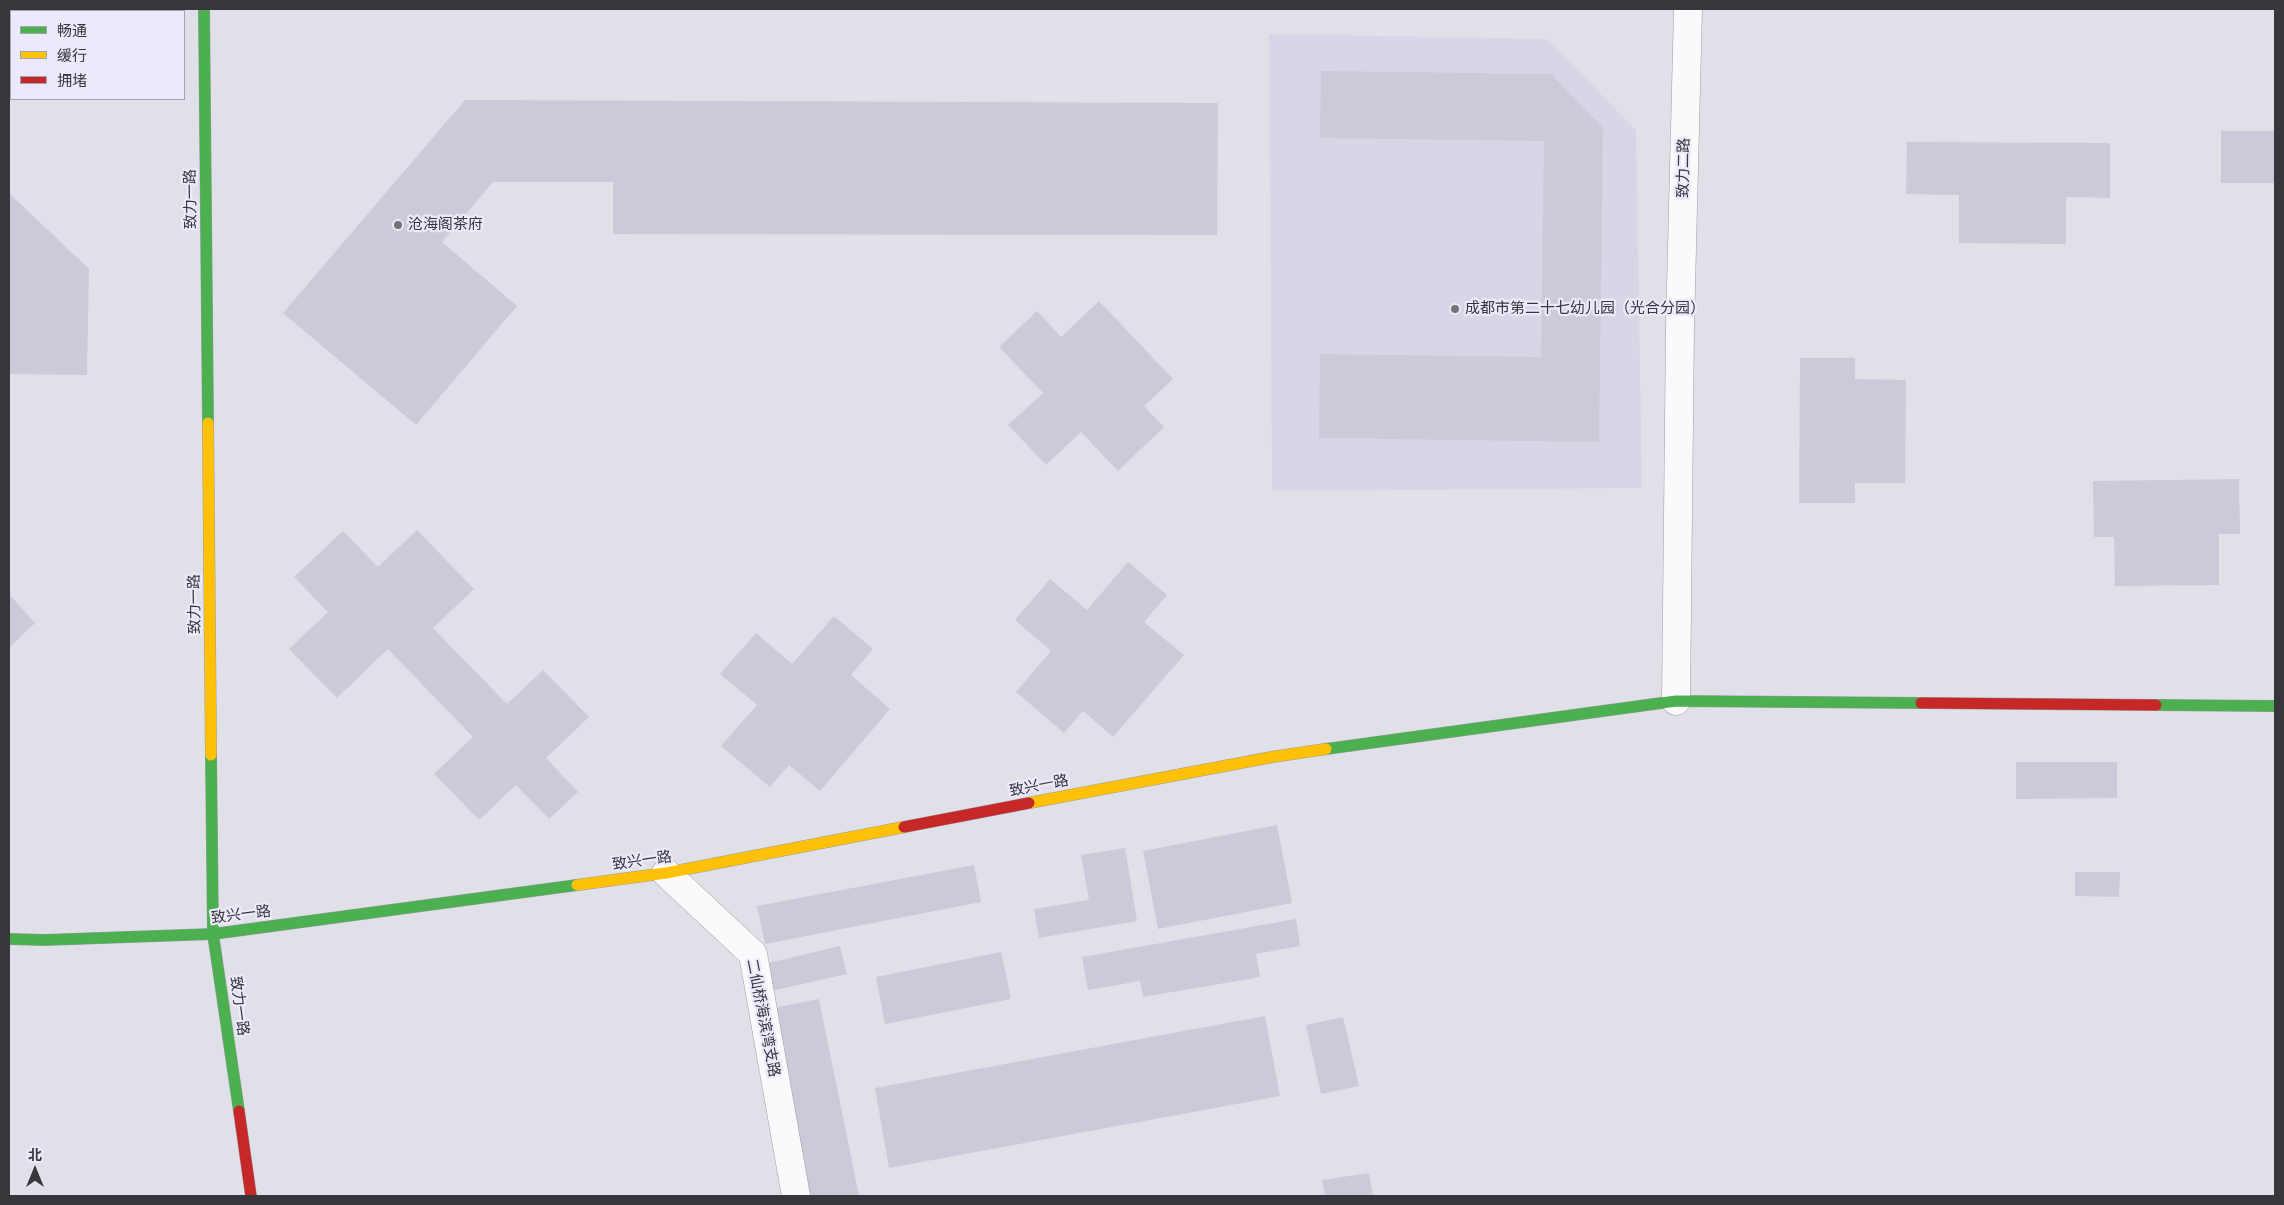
<!DOCTYPE html>
<html>
<head>
<meta charset="utf-8">
<style>
	body { margin:0 }
	#map { position:relative; width:2284px; height:1205px; overflow:hidden; background:#e0e0e8; font-family:"IBM Plex Sans","Noto Sans SC",sans-serif }
	canvas { display:block }
	.frame { position:absolute; inset:0; border:10px solid #36363c; pointer-events:none }
	.legend { position:absolute; left:10px; top:10px; width:175px; height:90px; box-sizing:border-box; background:#eaeafa; border:1px solid #a2a2ae; margin:0; padding:6px 9px; list-style:none; font-size:15px; color:#36363c }
	.legend li { display:flex; align-items:center; gap:10px; height:25px }
	.legend b { width:25px; border:1px solid #a2a2ae }
	.north { position:absolute; left:10px; top:1145px; width:50px; height:50px; -webkit-text-stroke:4px #eaeafa; paint-order:stroke; rotate:0deg; font-size:14px; font-weight:700; line-height:20px; text-align:center; color:#36363c }
	.north::after { content:''; display:block; margin:auto; width:18px; height:22px; background:#36363c; clip-path:polygon(50% 0,100% 100%,50% 72%,0 100%) }
</style>
</head>
<body>
<div id="map">
<canvas width="2284" height="1205"></canvas>
<div class="frame"></div>
<ul class="legend">
<li><b style="height:6px;background:#4caf50"></b>畅通</li>
<li><b style="height:6px;background:#ffc107"></b>缓行</li>
<li><b style="height:6px;background:#c62828"></b>拥堵</li>
</ul>
<div class="north">北</div>
</div>
<script>
const g = document.querySelector('canvas').getContext('2d');
g.lineJoin = 'round';
function fillPath(path, color) { g.fillStyle = color; g.fill(path, 'evenodd'); }
const toPath = rows => new Path2D(rows.map(r => 'M' + r).join(''));
function stroke(path, color, width, dash) { g.strokeStyle = color; g.lineWidth = width; g.lineCap = dash ? 'butt' : 'round'; g.setLineDash(dash || []); g.stroke(path); }
function drawText(font, color, halo, rows, align = 'center') {
  g.font = font + ' "IBM Plex Sans","Noto Sans SC",sans-serif'; g.lineWidth = 4.5; g.setLineDash([]); g.textBaseline = 'middle'; g.strokeStyle = halo; g.fillStyle = color; for (const [text, x, y, turn = 0] of rows) {
    g.save(); g.translate(x, y); g.rotate((+turn || 0) * Math.PI / 180); g.textAlign = isNaN(turn) ? turn : align; if (halo) g.strokeText(text, 0, 0); g.fillText(text, 0, 0); g.restore();
  }
}
const built = toPath([
	[1269,34,1547,39,1636,130,1642,488,1272,491]
]);
const building = toPath([
	[1321,71,1551,74,1603,128,1599,442,1319,438,1320,354,1541,357,1544,141,1320,138],
	[465,100,1218,103,1217,235,613,234,613,182,493,182,442,242,517,306,416,425,283,313],
	[2221,131,2275,131,2275,183,2221,183],
	[1907,142,2110,143,2110,198,2066,197,2066,244,1959,243,1959,195,1906,194],
	[9,193,89,269,87,375,9,374],
	[1099,301,1173,379,1144,406,1164,427,1118,471,1081,432,1046,465,1008,425,1043,393,999,347,1037,311,1061,337],
	[1800,358,1855,358,1855,379,1906,380,1905,483,1855,483,1855,503,1799,503],
	[2239,479,2240,534,2219,534,2219,585,2115,586,2114,537,2094,537,2093,481],
	[417,530,474,589,433,628,507,704,543,670,589,717,546,758,578,792,549,819,516,785,479,820,434,774,473,737,388,649,337,698,289,649,328,612,294,577,343,531,378,567],
	[1128,562,1167,595,1144,622,1184,655,1113,737,1083,711,1064,733,1016,692,1051,651,1015,620,1050,579,1087,610],
	[9,594,35,623,9,648],
	[834,616,873,649,851,675,890,709,820,791,789,765,770,787,721,746,757,705,720,674,756,633,792,664],
	[2016,762,2117,762,2117,798,2016,799],
	[1277,825,1292,903,1158,929,1143,851],
	[1125,848,1137,921,1039,938,1034,909,1089,900,1081,855],
	[974,865,981,902,765,944,757,906],
	[2075,872,2120,872,2119,897,2075,896],
	[1296,919,1300,946,1256,954,1260,977,1143,997,1140,981,1088,990,1082,957],
	[840,946,847,974,771,991,764,964],
	[1001,952,1011,999,885,1024,876,977],
	[819,999,859,1196,806,1196,768,1009],
	[1265,1016,1280,1096,889,1168,875,1088],
	[1343,1017,1359,1086,1321,1094,1306,1025],
	[1369,1173,1373,1196,1325,1196,1322,1180]
]);
const street = toPath([
	[1676,701,1680,327,1688,9],
	[666,873,753,954,796,1196]
]);
const fast = toPath([
	[204,9,208,423],
	[2156,705,2275,706],
	[1326,749,1676,701,1921,703],
	[211,755,213,934,239,1111],
	[9,939,44,940,213,934,577,885]
]);
const slow = toPath([
	[208,423,211,755],
	[1029,803,1272,757,1326,749],
	[577,885,666,873,904,827]
]);
const jam = toPath([
	[1921,703,2156,705],
	[904,827,1029,803],
	[239,1111,251,1196]
]);
const markers = [
	[398,225,5,"#727278"],
	[1455,309,5,"#727278"]
];
const streetNames = [
	["致力二路",1684,168,-89],
	["致力一路",191,199,-91],
	["致力一路",195,604,-91],
	["致兴一路",1039,786,-11],
	["致兴一路",642,861,-8],
	["致兴一路",241,915,-7],
	["致力一路",239,1006,82],
	["二仙桥海滨湾支路",763,1018,79]
];
const poiNames = [
	["沧海阁茶府",408,225],
	["成都市第二十七幼儿园（光合分园）",1465,309]
];
fillPath(built, '#d6d6e6');
fillPath(building, '#cbcad9');
stroke(street, '#9c9ca3', 29);
stroke(fast, '#9c9ca3', 12);
stroke(slow, '#9c9ca3', 12);
stroke(jam, '#9c9ca3', 12);
stroke(street, '#fafafc', 28);
stroke(fast, '#4caf50', 11);
stroke(slow, '#ffc107', 11);
stroke(jam, '#c62828', 11);
for (const [x, y, r, color] of markers) { const dot = new Path2D(); dot.arc(x, y, r, 0, 2 * Math.PI); g.fillStyle = color; g.fill(dot); stroke(dot, '#eaeafa', 2); }
drawText('15px', '#36363c', '#eaeafa', streetNames);
drawText('15px', '#36363c', '#eaeafa', poiNames, 'left');
</script>
</body>
</html>
